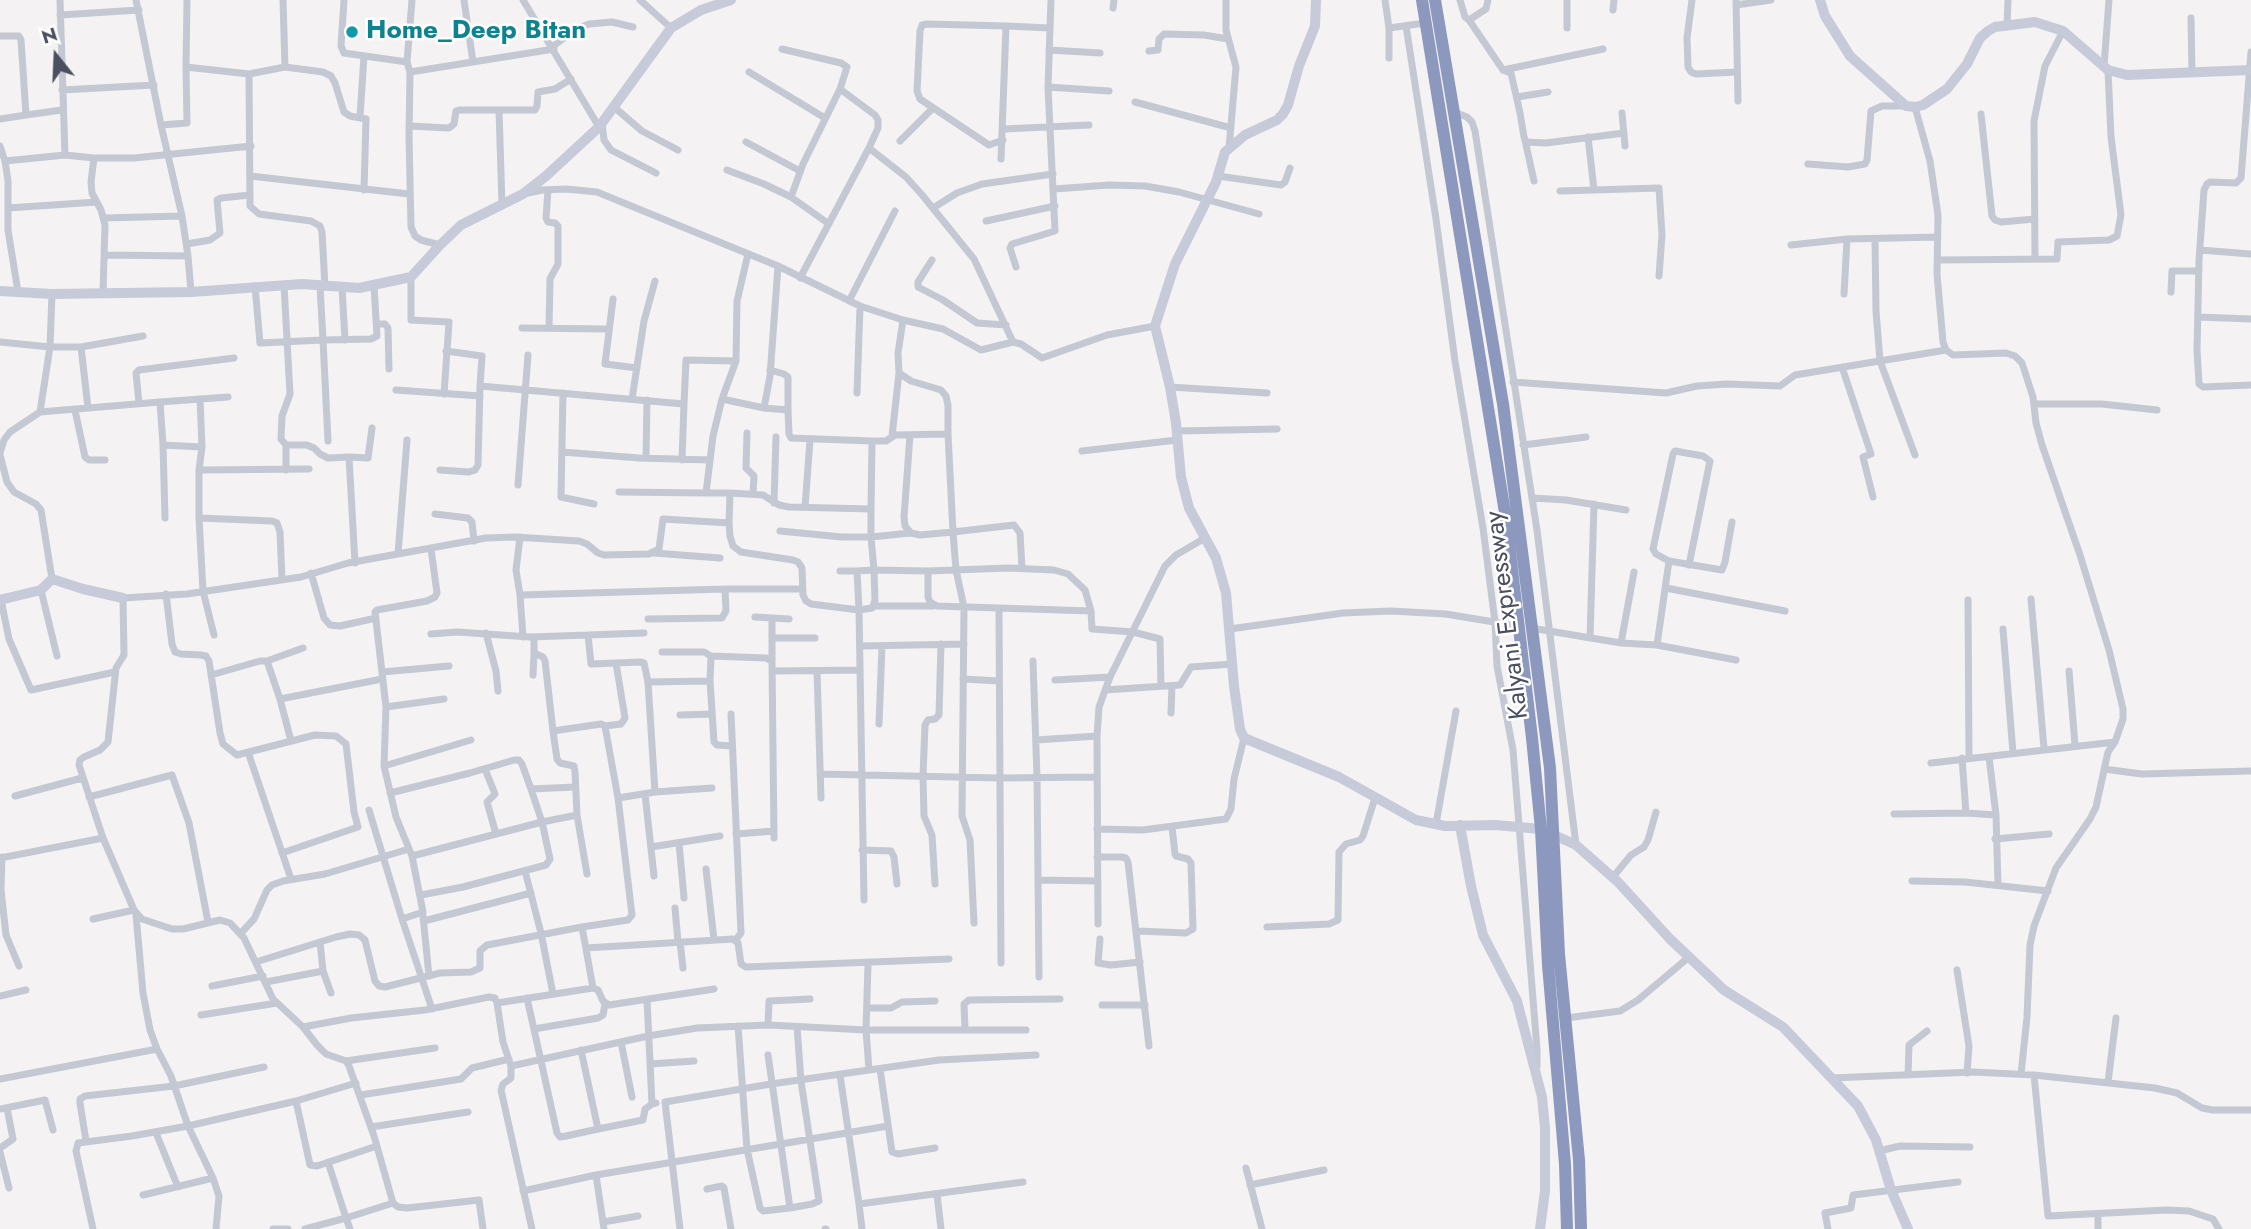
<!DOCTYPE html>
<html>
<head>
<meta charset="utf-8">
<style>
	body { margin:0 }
	#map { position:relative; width:2251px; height:1229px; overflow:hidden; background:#f4f2f2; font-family:Jost,sans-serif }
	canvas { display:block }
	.north { position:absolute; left:21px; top:21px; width:70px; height:70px; -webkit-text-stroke:5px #fff; paint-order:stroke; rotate:342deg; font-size:19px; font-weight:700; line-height:28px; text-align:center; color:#4a505f }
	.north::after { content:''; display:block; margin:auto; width:24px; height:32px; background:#4a505f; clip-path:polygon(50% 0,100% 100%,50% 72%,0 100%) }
</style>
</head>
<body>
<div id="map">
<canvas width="2251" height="1229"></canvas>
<div class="north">N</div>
</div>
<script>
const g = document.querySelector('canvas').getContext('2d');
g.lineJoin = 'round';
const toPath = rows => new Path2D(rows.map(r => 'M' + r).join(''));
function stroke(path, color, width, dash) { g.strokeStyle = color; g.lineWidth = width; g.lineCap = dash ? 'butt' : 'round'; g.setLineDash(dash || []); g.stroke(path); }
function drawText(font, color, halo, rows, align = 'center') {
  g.font = font + ' Jost,sans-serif'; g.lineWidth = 5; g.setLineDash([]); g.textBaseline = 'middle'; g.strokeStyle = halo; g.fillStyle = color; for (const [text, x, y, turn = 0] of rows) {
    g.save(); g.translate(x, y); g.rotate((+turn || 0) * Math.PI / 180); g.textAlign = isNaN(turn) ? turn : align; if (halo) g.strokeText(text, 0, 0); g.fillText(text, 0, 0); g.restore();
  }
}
const street = toPath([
	[60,0,65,155,94,158,91,182,92,193,101,210,105,225,103,292],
	[136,0,161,125,182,216,188,256,191,292],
	[344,0,341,46,344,53,407,62,410,72,409,137,411,227,415,236,421,240,440,245],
	[464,0,473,62],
	[523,0,599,127],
	[640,0,671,28],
	[1226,0,1226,30,1236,67,1229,148],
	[1385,0,1389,28,1389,58],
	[1460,0,1465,17,1469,20,1503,70,1511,73,1520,113,1524,137,1526,142,1546,143,1624,133],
	[1692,0,1687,38,1688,67,1691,72,1696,74,1737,72],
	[1736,0,1738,101],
	[1736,5,1771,0],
	[1113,8,1114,0],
	[1613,10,1614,0],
	[60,15,139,10],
	[2191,18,2192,72],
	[1469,20,1486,9,1488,0],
	[1406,26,1436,219,1455,361,1483,528,1495,622,1497,666,1513,750,1537,1049,1537,1066],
	[2007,26,2008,0],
	[1389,28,1425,23],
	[1567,28,1567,0],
	[0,36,19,36,21,40,26,115,62,110],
	[552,47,576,29,589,24,612,22,633,27],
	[782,49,841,63,847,67,840,89,803,164,791,197,829,224],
	[1049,50,1100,53],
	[1149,51,1158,50,1159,39,1164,34,1204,35,1228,39],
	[2251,52,2241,178,2236,183,2210,182,2207,184,2204,190,2199,260,2197,350,2199,384,2203,387,2251,385],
	[407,62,412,0],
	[2104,66,2109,0],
	[186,67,187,0],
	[285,67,323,72,331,76,335,83,344,112,350,116,366,119,364,190],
	[1503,70,1603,49],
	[410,72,554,49],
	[749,72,825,118],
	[249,74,285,67,283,0],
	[1048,87,1109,91],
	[840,89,875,115,878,120,878,128,869,148],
	[62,90,154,85],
	[1517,97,1548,92],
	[1135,102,1231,128],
	[614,107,642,131,678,150],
	[1915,107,1930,161,1938,215,1937,274,1943,342,1946,350,1953,355,2006,353,2015,356,2022,363,2033,397,2036,423,2042,445,2080,555,2109,650,2123,709,2123,719,2115,742,2108,752,2096,807,2090,819,2056,868,2034,926,2030,945,2027,1017,2021,1074],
	[499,110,502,205],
	[1454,112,1467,117,1472,122,1475,131,1537,530,1576,845],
	[1622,113,1625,146],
	[1981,114,1992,216,1995,220,2001,222,2035,219],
	[360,117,364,56],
	[0,119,26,115],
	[602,124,604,140,611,150,656,173],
	[161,125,187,123,186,67,249,74,250,206,259,214,311,221,320,226,322,232,325,287],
	[409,126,449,128,454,124,456,111,459,110,535,110,537,106,538,92,555,89,571,79],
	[1004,129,1089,125],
	[1588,137,1594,190],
	[1003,140,989,145,920,99,917,91,920,31,922,25,927,24,1006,26],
	[1525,140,1534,181],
	[900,141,933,108],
	[746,142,800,171],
	[0,146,5,161],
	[94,158,134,158,251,146],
	[1001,159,1006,26,1050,28],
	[1808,164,1848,167,1865,164,1867,160,1871,111,1882,106,1906,106],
	[727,170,764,184,791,197],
	[250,176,409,194],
	[1218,176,1281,185,1285,182,1290,168],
	[1054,189,1109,185,1145,186,1179,192,1259,214],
	[548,190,546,218,548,222,555,223,558,226,558,264,550,279,549,328],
	[1560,191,1659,188,1662,235,1659,276],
	[528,193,542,190,566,189,597,192,778,266,860,306,903,320,943,329,981,350,1013,342,1021,344,1042,358,1107,335,1155,326],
	[8,208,97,202],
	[933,208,957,193,982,184,1053,174],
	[104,218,182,216],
	[986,221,1055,206],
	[1875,239,1876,311,1880,361,1915,455],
	[187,244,210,240,220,233,217,200,221,198,250,195],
	[1791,245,1847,239,1938,237],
	[2200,250,2251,254],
	[748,254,737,301,736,361,722,399,713,436,706,493,730,493,729,523,730,536,733,546,741,552,793,560,798,562,802,568,803,595,806,601,811,604,859,610,864,900],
	[106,255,188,256],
	[2035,259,2034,121,2045,66,2063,31],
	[932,260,918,282,918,287,943,300,977,323,1006,325],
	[1937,260,2057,259,2058,242,2109,240,2117,236,2121,215,2111,137,2108,70],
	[1016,267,1010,248,1012,244,1055,231,1048,87,1051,0],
	[411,277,411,320,449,322,444,394],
	[800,278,869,148,906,177,923,196,974,259,1013,342],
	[284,285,290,394,282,416,281,439,286,445,307,445,314,448,320,454,328,458,349,457,355,563],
	[255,286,260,343,323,340,320,286],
	[342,287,345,340],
	[18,292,8,230,8,181,5,161,65,155],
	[2171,292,2172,271,2199,271],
	[52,294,50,347,81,347,88,408,160,402,163,445,202,447,199,470,199,518,203,591,214,635],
	[1844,294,1847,239],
	[613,299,605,364,637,368],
	[849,301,895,211],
	[2198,317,2251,319],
	[903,320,898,353,899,373,911,381,941,390,946,396,948,405,948,434,895,435,886,441,872,441,871,509,871,537,874,570,875,601,872,608,859,610,857,571,874,570,928,571,1008,568,1054,570,1068,574,1085,590,1091,611,1092,629,1133,632,1160,639,1161,686],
	[377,324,385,324,388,328,389,369],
	[522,328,608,329],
	[0,342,50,347,40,412,10,432,4,440,0,453],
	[81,347,143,336],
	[446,351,482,356,480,386,684,404,686,360,736,361],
	[1842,367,1871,454,1863,457,1873,497],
	[770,370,784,374,788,377,788,410],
	[1513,382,1666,393,1697,386,1727,384,1780,386,1795,375,1946,350],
	[1170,387,1267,393],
	[396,390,480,396],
	[563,393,561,497,594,504],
	[857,393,860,306],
	[200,399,202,447],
	[632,399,644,321,655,281],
	[722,399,764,408,770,376,778,266],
	[160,402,228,397],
	[139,403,136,373,139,370,234,358],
	[2034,404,2102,404,2157,410],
	[764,408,788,410,789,434,791,438,872,441],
	[75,410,85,457,89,460,105,460],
	[40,412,88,408],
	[1177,431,1277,429],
	[747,433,746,468,754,476,753,494],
	[910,435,904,517,905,526,911,533,920,535,953,532,948,434],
	[892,436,899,373],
	[328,441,323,340,371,339,377,336,374,286],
	[163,445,165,518],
	[286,445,286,470],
	[1523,445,1586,437],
	[1082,451,1177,440],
	[562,452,639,458,710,460],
	[0,455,7,482,14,492,36,504,41,510,52,579],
	[349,457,368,458,372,428],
	[646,458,647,400],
	[682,460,684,404],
	[199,470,309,469],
	[440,470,469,472,475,470,478,465,480,386],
	[518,485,528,355],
	[619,492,706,493],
	[730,493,763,495,779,505,789,507,871,509],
	[1532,498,1566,500,1626,510],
	[774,503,776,437],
	[805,507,810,440],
	[435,514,468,518,472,522,474,541],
	[199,518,272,521,277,523,280,532,282,579],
	[780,531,842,537,871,537,911,533],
	[520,537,516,570,520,595,523,637],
	[431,549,437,593,435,597,427,601,377,610,375,612,386,707,384,766,396,817,412,856,423,912,402,919,432,1009],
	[654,553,720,558],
	[398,554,407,440],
	[1669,561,1722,570,1725,562,1732,522],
	[840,571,857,571],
	[928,571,928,597,930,602,937,606,1091,611],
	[311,573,324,618,330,625,340,626,376,618],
	[1666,588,1785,611],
	[41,590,57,656],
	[166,594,172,644,175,652,181,654,201,655,206,656,209,661,220,733,223,744,237,755,315,735,336,736,346,744,354,812,358,827,282,853],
	[520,595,725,589,802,589],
	[2031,599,2044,748],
	[1,600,9,639,31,690,115,672],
	[1968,600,1969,758],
	[874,606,933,606],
	[999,609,1001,963],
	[755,617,789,619],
	[648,619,722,618,726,611,725,589],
	[1531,628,1621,643,1634,572],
	[1230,629,1343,613,1391,611,1446,614,1518,626],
	[2003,629,2013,753],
	[486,633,496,671,498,691],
	[431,634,457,632,530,637,588,635,591,664,640,662,644,663,648,682,655,792,618,798,605,726,601,724,553,731,557,759,560,763,574,766,575,772,577,815,587,874],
	[588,635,644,633],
	[534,637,534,653,543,657,545,661,553,731],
	[772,638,815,638],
	[1590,638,1594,504],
	[1621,643,1657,645,1669,561,1656,554,1653,549,1673,454,1675,451,1703,456,1710,461,1689,565],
	[1657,645,1736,660],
	[861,646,964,644],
	[662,652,704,652,711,656,766,658,772,661,774,838],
	[267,661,280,699,291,741],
	[772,661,772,619],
	[1033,661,1037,777,1039,977],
	[773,671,860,670],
	[817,671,821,798],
	[2069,671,2075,745],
	[382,672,449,666],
	[211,675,260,661,267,661,303,648],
	[533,675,534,653],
	[963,679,999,681],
	[1055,680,1110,677],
	[710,681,714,742,717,745,732,746],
	[648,682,710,681,711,656],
	[1105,690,1180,685,1191,667,1233,664],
	[280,699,382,679],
	[386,707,444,699],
	[1171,713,1172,686],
	[731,714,741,933,736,940],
	[680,715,712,714],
	[879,724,882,646],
	[605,726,621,724,625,718,616,663],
	[1036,740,1097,736],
	[248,752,291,879],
	[1989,757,1996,815,1998,885],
	[1962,758,1966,813],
	[1931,763,2115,742],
	[384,766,471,740],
	[485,769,495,794,487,802,496,834],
	[2104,769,2142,774,2251,771],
	[820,774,999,778,1097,777],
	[531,789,575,787],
	[655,792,712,788],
	[390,793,470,773,514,760,519,760,522,764,531,789,542,822,412,856],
	[645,794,654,876],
	[15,796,82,778],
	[89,797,172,775,189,823,208,922],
	[369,810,402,919],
	[1894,814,1966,813,1996,815],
	[1436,824,1456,711],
	[1097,829,1143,830,1226,819,1231,809,1234,779,1244,738],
	[736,834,774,831],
	[1995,839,2049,834],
	[679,843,684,898],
	[651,847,720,836],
	[862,850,891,851,894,857,897,884],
	[2,857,1,890,6,935,19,966],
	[1097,857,1121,857,1126,858,1128,862,1149,1046],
	[0,858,103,838],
	[706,869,714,940],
	[525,871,541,933,553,994],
	[1613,877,1631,855,1644,847,1648,840,1656,812],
	[1038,880,1098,881],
	[1912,881,1965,882,2048,891],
	[935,884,932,835,924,816,923,776,925,725,928,720,935,719,939,715,941,644],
	[421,895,463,887,546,865,550,859,542,822,577,815],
	[675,908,678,942],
	[136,915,143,993,150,1030,157,1049,171,1076,188,1126,213,1178,219,1196,216,1229],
	[423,916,429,976],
	[93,919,134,910],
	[424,921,531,893],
	[974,923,970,840,962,816,964,607,956,570,953,532,1014,525,1020,533,1022,568],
	[1098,924,1097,736,1099,707,1110,677,1165,566,1176,555,1205,538],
	[582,927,628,920,632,915,618,798],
	[1267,927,1329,924,1338,920,1339,852,1346,844,1360,840,1363,836,1375,798],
	[1137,931,1186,933,1193,929,1191,863,1188,859,1176,856,1175,854,1172,827],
	[241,933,254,919,267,890,272,885,283,881,325,874,409,849],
	[1100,939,1098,963,1111,965,1140,962],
	[320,942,323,971,331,993],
	[680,942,683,968],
	[586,948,733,939,738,943,741,964,746,967,949,959],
	[256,962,336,937,350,934,359,935,365,940,375,981,379,986,385,987,440,973,471,972,480,968,480,951,487,945,582,927,593,988,497,1003],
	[868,964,866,1030,869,1070],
	[1957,970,1969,1046,1967,1073],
	[266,982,323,971],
	[212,986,263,976],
	[593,988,598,990,603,1001,609,1005,714,989],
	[0,996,26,990],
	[527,998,557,1133,560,1137,566,1136,598,1129],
	[647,1000,652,1104,656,1103],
	[1102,1005,1145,1005],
	[867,1008,891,1008,902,1002,935,1001],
	[201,1015,277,1003],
	[1566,1018,1620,1011,1638,1000,1689,957],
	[768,1025,769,1001,810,999],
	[738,1026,747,1149,760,1208,763,1211,790,1208,768,1055],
	[303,1027,351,1018,425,1010,489,997,495,998,497,1003,503,1042,511,1066,648,1036,697,1028,768,1025,866,1030,1026,1030],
	[534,1029,598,1018,603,1015,605,1004],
	[965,1030,964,1004,969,1000,1060,999],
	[621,1042,632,1097],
	[581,1050,598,1129,643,1120,645,1109,652,1104],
	[346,1061,435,1048],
	[650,1064,694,1061],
	[511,1066,511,1078,503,1084,501,1090,532,1229],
	[880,1069,892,1152,898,1154,935,1148],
	[840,1075,859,1204,1023,1182],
	[1908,1075,1909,1045,1927,1031],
	[2034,1075,2048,1216,2167,1210,2189,1211,2213,1219,2219,1229],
	[1832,1078,1973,1072,2034,1075,2155,1088,2177,1093,2202,1108,2213,1110,2251,1110],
	[0,1079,157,1049],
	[2108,1082,2116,1018],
	[361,1095,461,1079,472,1068,509,1059],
	[296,1101,310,1165,317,1166,377,1146],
	[0,1109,45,1100,53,1130],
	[371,1127,468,1112],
	[156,1133,178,1187],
	[86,1141,80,1103,80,1099,85,1096,174,1086,264,1067],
	[0,1148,13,1139,7,1108],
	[1879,1151,1900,1146,1970,1147],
	[0,1152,9,1188],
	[1246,1168,1262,1229],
	[1250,1185,1324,1170],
	[707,1189,722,1186,724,1188,731,1229],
	[523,1191,596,1175],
	[937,1194,941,1229],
	[143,1195,213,1178],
	[859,1204,862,1229],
	[790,1208,812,1204,819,1201,801,1081,797,1027],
	[2098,1214,2098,1229],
	[603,1222,638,1216],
	[93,1229,76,1151,78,1143,132,1136,188,1126,296,1101,356,1083],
	[273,1229,288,1229],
	[305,1229,346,1218,328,1162],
	[350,1229,346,1218,393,1203],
	[483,1229,479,1200,407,1208,398,1207,393,1203,374,1136,349,1066,346,1061,326,1054,317,1045,303,1027,273,999,244,938,230,923,220,920,183,929,172,929,142,919,134,910,103,838,79,765,80,760,84,757,100,750,108,742,116,668,124,655,123,598,187,594,301,577,348,563,486,538,515,537,579,541,587,544,598,553,604,555,649,554,659,549,663,519,729,523],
	[604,1229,596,1175,888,1126],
	[680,1229,665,1102,771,1084,939,1060,1036,1055],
	[825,1229,826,1229],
	[1828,1229,1825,1213,1851,1208,1853,1195,1958,1182]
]);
const secondary = toPath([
	[1316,0,1315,26,1299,66,1288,105,1283,114,1277,120,1245,135,1225,152,1216,182,1175,264,1155,326,1170,387,1176,423,1181,477,1189,508,1216,558,1226,593,1234,686,1240,729,1244,738,1339,777,1416,820,1445,826,1495,825,1541,829,1576,845,1618,882,1670,939,1724,990,1783,1027,1858,1106,1876,1140,1891,1190,1908,1229],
	[1820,0,1825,16,1850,56,1906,106,1915,107,1923,105,1947,89,1967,64,1980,38,1988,31,1995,27,2035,22,2063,31,2108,70,2127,75,2251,70],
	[0,291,52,294,191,292,302,284,359,288,411,277,440,245,461,225,523,194,546,176,599,127,671,28,701,10,731,0],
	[0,600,41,590,52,579,83,589,123,598],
	[1460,825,1471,886,1483,935,1517,1001,1542,1097,1545,1128,1545,1191,1540,1229]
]);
const highway = toPath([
	[1422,0,1506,519,1532,738,1541,829,1548,965,1565,1164,1567,1229],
	[1435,0,1503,404,1550,768,1559,954,1579,1160,1581,1229]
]);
const markers = [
	[352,32,7,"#0f9aa8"]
];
const cultureNames = [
	["Home_Deep Bitan",366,32]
];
const streetNames = [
	["Kalyani Expressway",1508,615,-97]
];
stroke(street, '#c3c8d3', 7);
stroke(secondary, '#c6cad9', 10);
stroke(highway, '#8c98be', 12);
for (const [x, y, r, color] of markers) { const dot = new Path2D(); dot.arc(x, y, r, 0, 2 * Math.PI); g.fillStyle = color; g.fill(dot); stroke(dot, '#fff', 2.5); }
drawText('bold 26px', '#0d838f', '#fff', cultureNames, 'left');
drawText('26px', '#4a505f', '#fff', streetNames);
</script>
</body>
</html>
